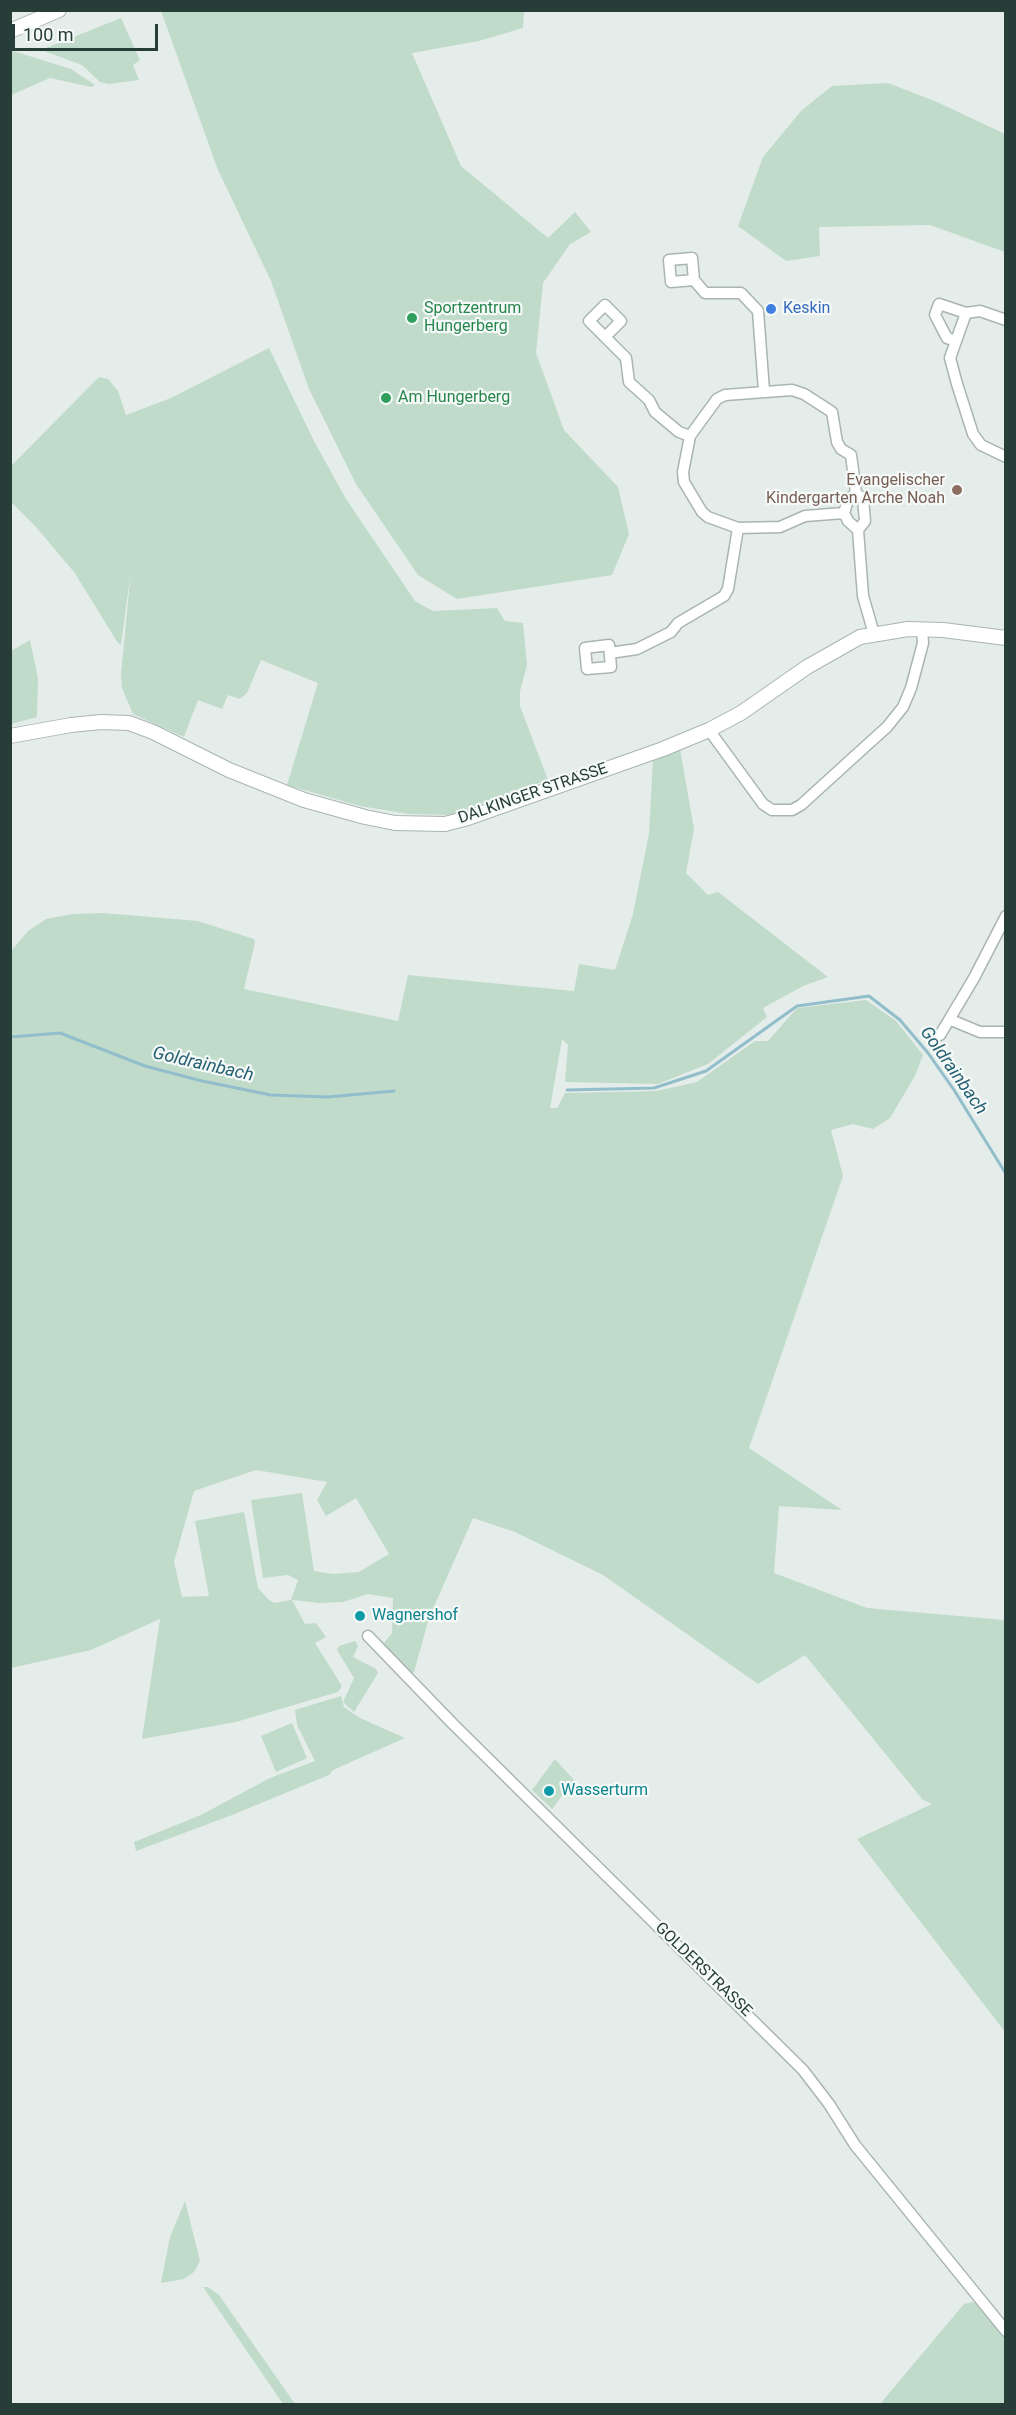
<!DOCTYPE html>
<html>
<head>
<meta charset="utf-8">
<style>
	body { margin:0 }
	#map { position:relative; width:1016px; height:2415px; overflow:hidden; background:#e5edea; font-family:Roboto,sans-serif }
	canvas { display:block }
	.frame { position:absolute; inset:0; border:12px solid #263d38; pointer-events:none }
	.scale { position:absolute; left:12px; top:24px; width:146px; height:27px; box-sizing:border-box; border:3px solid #263d38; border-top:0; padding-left:8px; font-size:18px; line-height:21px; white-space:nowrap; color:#263d38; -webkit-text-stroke:4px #f5f9f7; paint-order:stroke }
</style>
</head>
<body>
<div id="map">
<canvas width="1016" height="2415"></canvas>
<div class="frame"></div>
<div class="scale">100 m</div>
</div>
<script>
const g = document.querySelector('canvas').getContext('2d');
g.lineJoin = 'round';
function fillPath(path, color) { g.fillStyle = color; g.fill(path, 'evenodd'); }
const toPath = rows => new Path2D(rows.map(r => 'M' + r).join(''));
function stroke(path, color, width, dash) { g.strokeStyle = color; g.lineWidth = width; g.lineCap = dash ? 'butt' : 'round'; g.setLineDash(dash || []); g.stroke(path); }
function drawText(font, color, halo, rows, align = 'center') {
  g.font = font + ' Roboto,sans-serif'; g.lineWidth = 4.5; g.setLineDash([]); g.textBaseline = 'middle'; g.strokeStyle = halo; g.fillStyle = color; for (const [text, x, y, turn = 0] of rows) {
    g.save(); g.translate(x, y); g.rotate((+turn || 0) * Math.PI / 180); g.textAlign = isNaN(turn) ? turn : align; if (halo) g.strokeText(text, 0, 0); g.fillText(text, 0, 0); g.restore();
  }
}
const green = toPath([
	[161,11,524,11,523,28,479,41,412,53,461,166,548,238,575,212,591,232,570,244,543,283,536,353,564,430,618,487,629,534,612,575,457,599,418,575,356,484,309,389,271,281,218,170],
	[121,18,140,60,133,65,139,80,109,84,100,82,82,65,41,50],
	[10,50,71,69,95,85,91,87,50,78,11,95],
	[888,83,937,102,1005,134,1005,252,930,225,819,227,820,256,786,261,738,226,763,157,801,111,832,86],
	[269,348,314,441,346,499,415,601,433,611,497,608,505,621,523,623,527,665,520,691,520,706,548,780,450,815,408,814,360,806,287,785,318,683,261,660,247,693,240,699,228,695,222,709,198,700,184,737,133,714,122,688,121,674,131,571,121,645,118,643,74,572,36,527,11,502,11,466,99,377,108,379,118,391,126,415,171,398],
	[30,640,38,678,37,717,11,724,11,651],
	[680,749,694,829,686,873,708,895,718,892,828,977,803,986,763,1008,767,1017,708,1064,658,1084,565,1082,568,1045,562,1039,550,1108,557,1108,565,1093,656,1091,697,1082,755,1041,768,1041,797,1008,866,1000,896,1021,923,1055,915,1076,890,1118,873,1129,853,1124,831,1130,843,1176,749,1448,842,1510,779,1506,774,1573,867,1608,1005,1620,1005,2032,857,1839,932,1804,923,1800,805,1655,758,1684,603,1575,515,1532,473,1518,429,1618,414,1672,409,1678,380,1648,392,1633,393,1598,368,1594,343,1602,320,1603,292,1600,305,1624,316,1623,326,1637,315,1643,342,1686,338,1692,236,1722,142,1739,160,1619,91,1650,11,1668,11,951,28,931,46,919,73,914,103,913,198,921,254,939,255,942,244,989,398,1021,408,975,574,991,579,964,615,970,633,914,649,834,653,759],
	[256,1470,327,1482,317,1500,326,1516,356,1498,389,1554,359,1572,333,1574,314,1571,302,1493,251,1500,263,1578,288,1575,298,1580,291,1600,274,1603,268,1599,258,1588,244,1512,195,1521,209,1596,182,1597,174,1562,194,1491],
	[355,1641,358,1646,353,1657,376,1669,378,1673,354,1712,343,1702,354,1678,337,1650,339,1646],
	[341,1696,344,1707,360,1718,405,1738,333,1770,329,1775,232,1815,136,1851,134,1842,201,1815,270,1778,315,1761,297,1725,295,1710],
	[292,1723,307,1758,276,1772,261,1736],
	[555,1759,574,1780,552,1809,532,1790],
	[185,2201,200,2261,194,2272,184,2279,161,2283,170,2237],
	[203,2287,208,2287,219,2295,295,2404,283,2404],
	[972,2302,979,2304,1005,2337,1005,2404,880,2404,964,2304]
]);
const stream = toPath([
	[10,1037,60,1033,145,1066,202,1081,271,1095,328,1097,394,1091],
	[567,1090,654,1088,706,1071,797,1006,869,996,900,1020,928,1053,954,1090,1006,1174]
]);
const minor = toPath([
	[694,280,671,282,669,260,692,258,694,280,705,293,741,293,758,311,764,391],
	[966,313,980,311,1006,320],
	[605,337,621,321,605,305,589,321,626,358,629,382,649,400,655,412,679,432,690,436],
	[956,341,947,338,935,315,939,304,966,313,950,358,957,384,973,434,981,445,1006,457],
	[856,493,863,499,865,521,858,530,848,521,844,513,848,500,856,493],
	[844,513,805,516,780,527,738,528,708,517,702,512,684,482,683,472,690,436,717,399,725,395,792,390,804,394,832,412,837,442,841,449,851,455,856,493],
	[858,530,863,596,874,634],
	[609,645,611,667,587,669,585,648,609,645],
	[610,653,637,649,671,632,678,623,724,596,728,589,738,528],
	[709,730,763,804,772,810,792,810,801,805,867,745,887,727,903,707,911,688,923,643,922,630],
	[951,1020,980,1032,1006,1032],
	[940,1035,974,978,1006,916],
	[368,1636,453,1724,803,2070,829,2104,855,2145,1006,2331]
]);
const tertiary = toPath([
	[10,31,59,10],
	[10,736,71,725,101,722,129,723,153,732,229,770,304,800,365,817,395,823,445,824,468,818,663,749,709,730,741,713,807,667,860,637,908,629,943,630,1006,638]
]);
const markers = [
	[771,309,6,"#3f7fe0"],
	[412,318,6,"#2e9e5b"],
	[386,398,6,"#2e9e5b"],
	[957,490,6,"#8d6e63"],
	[360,1616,6,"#0f9aa8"],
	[549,1791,6,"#0f9aa8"]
];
const leisureNames = [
	["Sportzentrum",424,309],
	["Hungerberg",424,327],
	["Am Hungerberg",398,398]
];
const shopNames = [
	["Keskin",783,309]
];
const educationNames = [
	["Evangelischer",945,481],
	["Kindergarten Arche Noah",945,499]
];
const streetNames = [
	["DALKINGER STRASSE",533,794,-19],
	["GOLDERSTRASSE",703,1970,44]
];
const cultureNames = [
	["Wagnershof",372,1616],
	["Wasserturm",561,1791]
];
const waterNames = [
	["Goldrainbach",203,1065,13],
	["Goldrainbach",953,1071,55]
];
fillPath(green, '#c0dbc9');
stroke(stream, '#92becc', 3);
stroke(minor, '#a8b5b1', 13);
stroke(tertiary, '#a8b5b1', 16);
stroke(minor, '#fff', 10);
stroke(tertiary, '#fff', 14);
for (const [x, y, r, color] of markers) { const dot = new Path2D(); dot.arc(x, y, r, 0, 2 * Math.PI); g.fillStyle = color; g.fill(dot); stroke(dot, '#f5f9f7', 2); }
drawText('16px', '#27864d', '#f5f9f7', leisureNames, 'left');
drawText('16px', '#366cbe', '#f5f9f7', shopNames, 'left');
drawText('16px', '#785e54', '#f5f9f7', educationNames, 'right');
drawText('16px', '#263d38', '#f5f9f7', streetNames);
drawText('16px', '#0d838f', '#f5f9f7', cultureNames, 'left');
drawText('italic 18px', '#256073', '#f5f9f7', waterNames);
</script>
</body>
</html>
